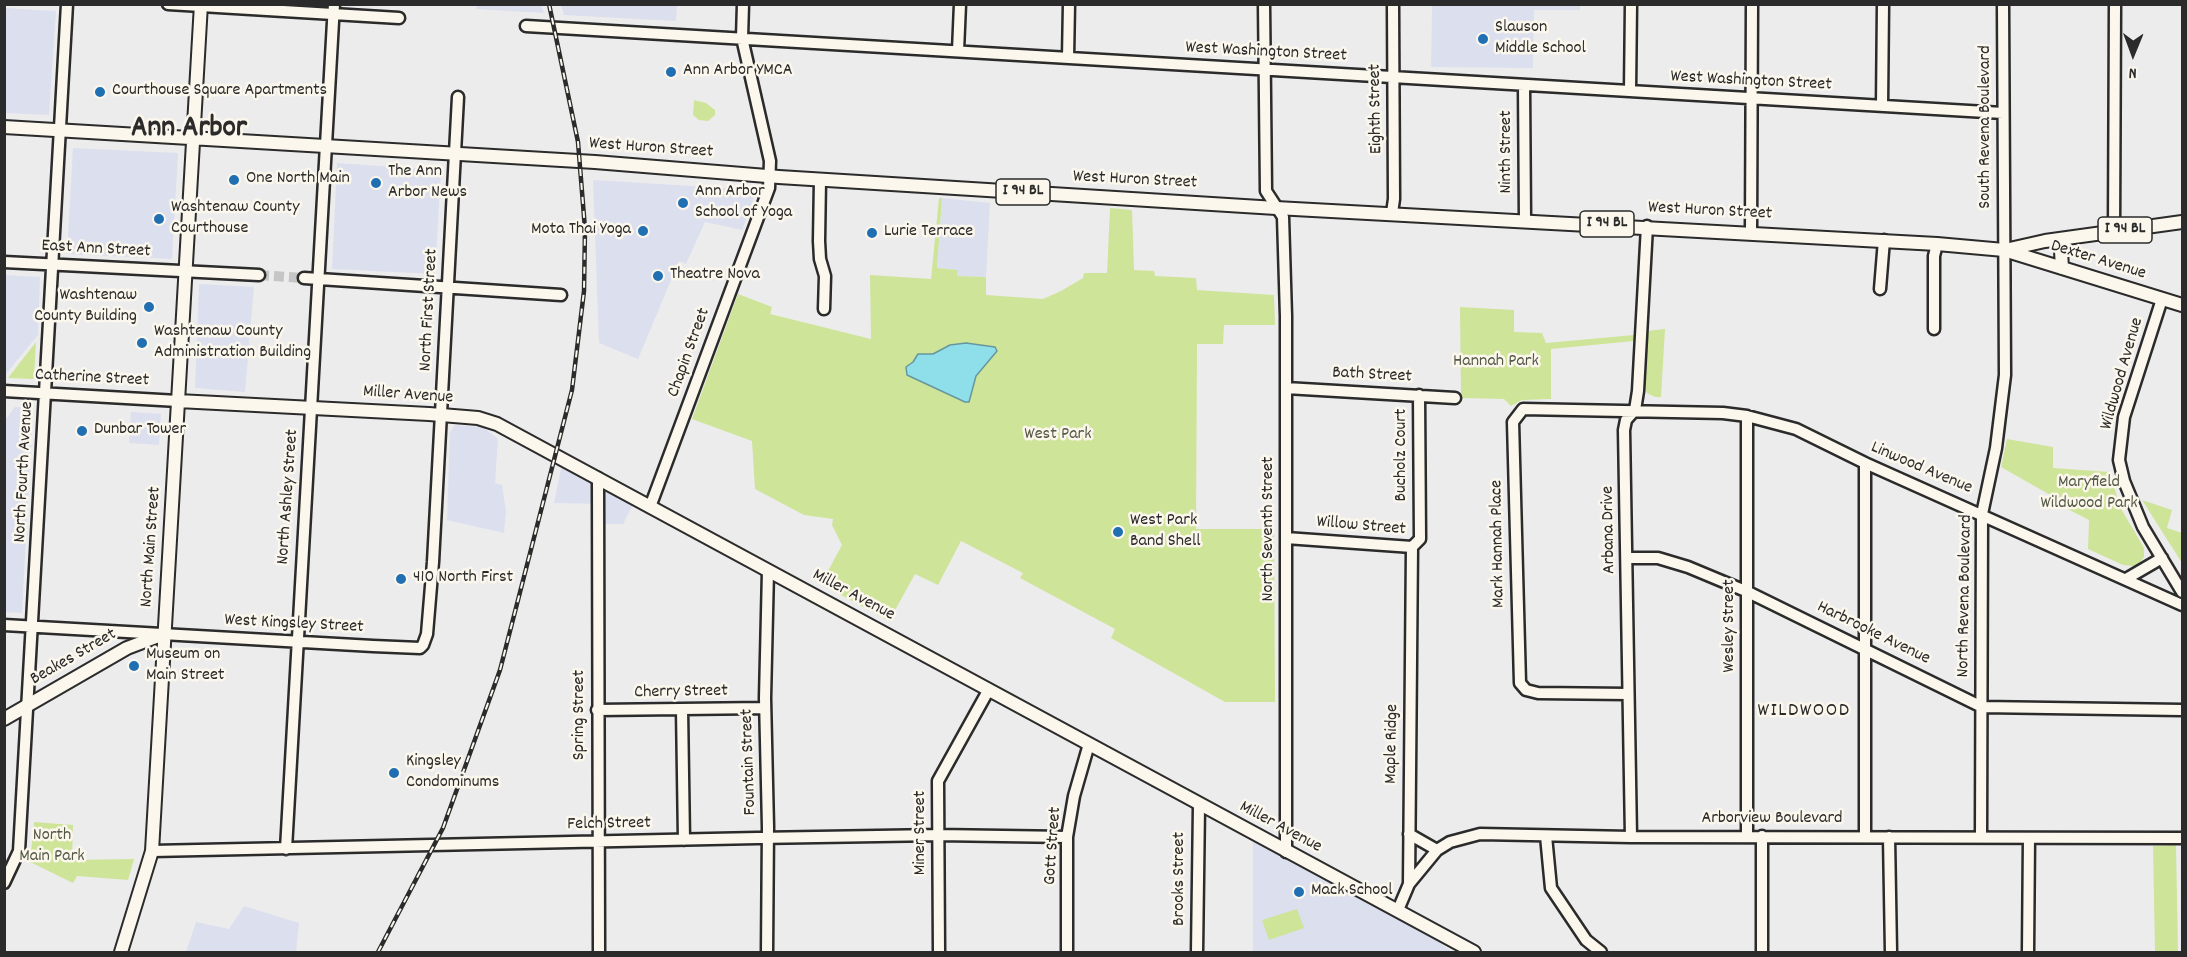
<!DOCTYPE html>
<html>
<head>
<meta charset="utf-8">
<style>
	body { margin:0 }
	#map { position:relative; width:2187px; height:957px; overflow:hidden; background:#edeced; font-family:Dekko,sans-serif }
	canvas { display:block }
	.frame { position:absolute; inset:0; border:6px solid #2b2b2b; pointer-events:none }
	.north { position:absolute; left:2103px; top:24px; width:60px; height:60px; -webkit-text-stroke:4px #fbf7ec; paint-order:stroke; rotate:181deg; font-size:16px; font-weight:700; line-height:24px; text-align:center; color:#2b2b2b }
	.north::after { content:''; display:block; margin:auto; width:21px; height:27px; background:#2b2b2b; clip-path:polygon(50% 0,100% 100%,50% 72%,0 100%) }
</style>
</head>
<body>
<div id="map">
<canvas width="2187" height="957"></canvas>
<div class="frame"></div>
<div class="north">N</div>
</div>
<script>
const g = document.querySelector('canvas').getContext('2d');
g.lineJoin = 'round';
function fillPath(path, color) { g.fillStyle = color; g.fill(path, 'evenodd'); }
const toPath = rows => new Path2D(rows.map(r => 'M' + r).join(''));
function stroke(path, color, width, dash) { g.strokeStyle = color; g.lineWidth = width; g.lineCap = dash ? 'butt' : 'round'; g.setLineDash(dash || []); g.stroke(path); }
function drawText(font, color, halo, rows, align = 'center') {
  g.font = font + ' Dekko,sans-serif'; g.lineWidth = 5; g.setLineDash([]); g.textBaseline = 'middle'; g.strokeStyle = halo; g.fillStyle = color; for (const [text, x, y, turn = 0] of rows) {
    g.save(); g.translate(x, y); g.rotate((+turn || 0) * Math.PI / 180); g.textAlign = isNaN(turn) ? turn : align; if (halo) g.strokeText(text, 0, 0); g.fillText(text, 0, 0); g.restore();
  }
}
const built = toPath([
	[477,5,541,5,544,13,476,9],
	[561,5,677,5,676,21,564,15],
	[1432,5,1580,4,1580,10,1534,10,1533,68,1431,67],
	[5,8,56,11,49,115,5,113],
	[73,148,178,153,172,259,67,254],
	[337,163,441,170,435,274,332,269],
	[593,180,757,190,742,230,705,222,686,264,679,261,638,359,599,343],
	[942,198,990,203,986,277,957,276,958,270,937,268],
	[5,275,40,277,38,335,5,375],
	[199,284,254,287,245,392,195,388],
	[15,407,33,408,22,613,4,612,5,420],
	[131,412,161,414,159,445,129,443],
	[455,425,483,427,498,439,495,483,502,485,506,512,504,533,447,520,450,432],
	[562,464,634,503,623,524,604,524,603,504,554,503],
	[1253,841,1439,942,1452,952,1253,952],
	[244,906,299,923,296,952,186,952,196,922,229,929]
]);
const green = toPath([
	[694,100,706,103,715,110,715,115,708,121,699,120,693,115],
	[939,198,942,198,937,268,958,270,957,276,986,277,986,295,1043,299,1061,291,1083,278,1084,273,1107,273,1110,208,1132,210,1134,270,1154,271,1155,276,1196,278,1197,290,1274,295,1275,325,1224,325,1223,344,1197,344,1196,529,1274,529,1275,702,1225,702,1111,638,1115,629,1020,578,1023,573,961,541,938,585,915,574,889,621,821,584,842,545,832,525,833,519,804,515,755,489,752,441,692,419,738,294,772,307,770,314,871,339,870,275,931,279],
	[1460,307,1514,310,1514,332,1542,333,1546,343,1634,335,1634,341,1551,349,1551,399,1522,400,1511,406,1504,399,1461,398],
	[1665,329,1661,397,1655,397,1647,393,1644,384,1647,331],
	[36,342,34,379,8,378],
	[2007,439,2053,447,2053,468,2110,472,2120,507,2144,548,2144,557,2140,563,2134,566,2123,565,2088,549,2089,520,2052,501,2052,496,2001,467],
	[2142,500,2172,510,2167,528,2182,533,2182,563],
	[34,822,73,825,72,860,134,859,128,880,77,876,73,883,30,862],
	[2176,845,2178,952,2155,952,2153,846],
	[1297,909,1304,928,1269,940,1262,920]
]);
const water = toPath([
	[966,343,995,347,997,351,976,376,969,402,965,402,907,375,906,367,913,362,918,354,933,354,950,345,966,343]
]);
const minorTunnel = toPath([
	[259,275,304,278]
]);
const minor = toPath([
	[168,4,399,18],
	[1264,4,1266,191,1283,217,1286,316,1286,852],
	[526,26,2003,113],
	[958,51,960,4],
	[1068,58,1069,4],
	[1524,85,1525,220],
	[1630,91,1631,4],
	[1882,106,1883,4],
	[820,180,819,241,820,259,825,276,824,309],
	[1392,213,1394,199,1393,4],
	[2114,231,2115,4],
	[1751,233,1752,4],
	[4,262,259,275],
	[304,278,561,295],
	[1880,289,1884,240],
	[2162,299,2124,417,2119,460,2124,481,2143,527,2182,592],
	[1934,329,1934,256,1937,244],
	[1286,388,1455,398],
	[4,391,178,401],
	[1865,463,1865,837],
	[598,478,599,952],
	[650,507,769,188,770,161,742,38,743,4],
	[1286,538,1412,547],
	[1412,547,1420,539,1419,395],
	[1627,558,1658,558,1688,567,1748,592,1982,707,2182,710],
	[2126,579,2162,558],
	[4,625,373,646,420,648,423,645,427,634,433,562,458,97],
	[1628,694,1538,693,1526,690,1520,683,1513,422,1523,409,1723,413,1747,416,1796,429,1865,463,2182,605],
	[682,709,684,840],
	[597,710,765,708],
	[1409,834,1437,850],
	[1546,836,1551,888,1586,940,1601,952],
	[1747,836,1747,416],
	[1762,836,1762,952],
	[1631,837,1624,430,1626,420,1635,410,1638,391,1647,226],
	[1889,837,1891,952],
	[1981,837,1982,514,1996,448,2005,375,2003,4],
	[286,849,334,4],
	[152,851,757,838,938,835,1067,837],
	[4,883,19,851,67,4],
	[1409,884,1412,547],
	[1398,910,1409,884,1437,850,1450,842,1480,834,1631,837,2182,838],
	[767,952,768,827,765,698,768,571],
	[939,952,938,781,988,691],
	[1067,952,1067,837,1074,796,1089,744],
	[1197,952,1199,806],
	[2028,952,2029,838]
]);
const major = toPath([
	[4,127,595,162,779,177,1276,208,1937,244,2004,250,2182,305],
	[2005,250,2045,241,2182,222],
	[2062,268,2061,251,2067,238],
	[178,401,429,414,478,418,497,424,1474,952],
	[4,719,127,648,164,634],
	[121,952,152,851,201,4]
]);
const rail = toPath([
	[378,952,443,828,500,670,572,390,584,291,585,229,578,142,549,4]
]);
const markers = [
	[1483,39,6,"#1f6fb2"],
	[671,72,6,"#1f6fb2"],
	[100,92,6,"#1f6fb2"],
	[234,180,6,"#1f6fb2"],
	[376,183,6,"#1f6fb2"],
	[683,203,6,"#1f6fb2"],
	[159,219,6,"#1f6fb2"],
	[643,231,6,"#1f6fb2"],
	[872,233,6,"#1f6fb2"],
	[658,276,6,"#1f6fb2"],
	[149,307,6,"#1f6fb2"],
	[142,343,6,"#1f6fb2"],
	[82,431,6,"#1f6fb2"],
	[1118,532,6,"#1f6fb2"],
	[401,579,6,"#1f6fb2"],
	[134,666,6,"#1f6fb2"],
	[394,773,6,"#1f6fb2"],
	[1299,892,6,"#1f6fb2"]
];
const shields = [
	[1023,192,54],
	[1607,224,54],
	[2125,230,54]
];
const shieldNames = [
	["I 94 BL",1023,192],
	["I 94 BL",1607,224],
	["I 94 BL",2125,230]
];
const poiNames = [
	["Slauson",1495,29],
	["Middle School",1495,50],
	["Ann Arbor YMCA",683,72],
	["Courthouse Square Apartments",112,92],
	["The Ann",388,173],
	["Arbor News",388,194],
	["One North Main",246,180],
	["Ann Arbor",695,193],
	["School of Yoga",695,214],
	["Washtenaw County",171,209],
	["Courthouse",171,230],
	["Mota Thai Yoga",631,231,"right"],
	["Lurie Terrace",884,233],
	["Theatre Nova",670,276],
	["Washtenaw",137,297,"right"],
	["County Building",137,318,"right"],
	["Washtenaw County",154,333],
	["Administration Building",154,354],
	["Dunbar Tower",94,431],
	["West Park",1130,522],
	["Band Shell",1130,543],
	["410 North First",413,579],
	["Museum on",146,656],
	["Main Street",146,677],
	["Kingsley",406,763],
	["Condominums",406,784],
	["Mack School",1311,892]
];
const streetNames = [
	["West Washington Street",1266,53,3],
	["West Washington Street",1751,82,3],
	["Eighth Street",1377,109,-91],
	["South Revena Boulevard",1987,127,-90],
	["West Huron Street",651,149,4],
	["Ninth Street",1508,152,-90],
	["West Huron Street",1135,181,3],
	["West Huron Street",1710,212,3],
	["East Ann Street",96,250,3],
	["Dexter Avenue",2098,261,17],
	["North First Street",430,310,-87],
	["Chapin Street",690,353,-70],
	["Wildwood Avenue",2123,374,-74],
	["Bath Street",1372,376,3],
	["Catherine Street",92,379,3],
	["Miller Avenue",408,396,4],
	["Bucholz Court",1403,455,-90],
	["Linwood Avenue",1921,469,23],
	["North Fourth Avenue",25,472,-87],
	["North Ashley Street",289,497,-86],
	["Willow Street",1361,527,5],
	["North Seventh Street",1270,529,-90],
	["Arbana Drive",1610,530,-91],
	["Mark Hannah Place",1499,544,-91],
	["North Main Street",152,547,-86],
	["Miller Avenue",853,596,28],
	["North Revena Boulevard",1966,596,-89],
	["West Kingsley Street",294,625,3],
	["Wesley Street",1731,626,-90],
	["Harbrooke Avenue",1873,634,26],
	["Beakes Street",74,658,-30],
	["Cherry Street",681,693,-1],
	["Spring Street",581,715,-90],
	["Maple Ridge",1393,744,-89],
	["Fountain Street",750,762,-92],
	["Arborview Boulevard",1772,820],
	["Felch Street",609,825,-1],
	["Miller Avenue",1280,828,28],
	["Miner Street",922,833,-90],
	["Gott Street",1054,846,-86],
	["Brooks Street",1181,879,-90]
];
const parkNames = [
	["Hannah Park",1496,363],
	["West Park",1058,436],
	["Maryfield",2089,484],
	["Wildwood Park",2089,505],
	["North",52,837],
	["Main Park",52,858]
];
const neighbourhoodNames = [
	["WILDWOOD",1804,712]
];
const townNames = [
	["Ann Arbor",189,131]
];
fillPath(built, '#dcdfee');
fillPath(green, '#cee499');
fillPath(water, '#8fdfea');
stroke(water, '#67979e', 1.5);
stroke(minorTunnel, '#c6c5c6', 10, [10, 5]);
stroke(minor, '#2b2b2b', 15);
stroke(major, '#2b2b2b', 16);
stroke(minor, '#fbf7ec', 10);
stroke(major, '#fbf7ec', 12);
stroke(rail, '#2b2b2b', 4.5);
stroke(rail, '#fbf7ec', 2, [7]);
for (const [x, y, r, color] of markers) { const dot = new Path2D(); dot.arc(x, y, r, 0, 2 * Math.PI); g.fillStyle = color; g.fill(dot); stroke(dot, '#fbf7ec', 2); }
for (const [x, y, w] of shields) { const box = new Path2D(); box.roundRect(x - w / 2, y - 13, w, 26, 4.5); g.fillStyle = '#fbf7ec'; g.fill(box); stroke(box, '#2b2b2b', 1.5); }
drawText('bold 16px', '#2b2b2b', null, shieldNames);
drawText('18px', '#2b2b2b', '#fbf7ec', poiNames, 'left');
drawText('18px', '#2b2b2b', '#fbf7ec', streetNames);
drawText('18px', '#545946', '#fbf7ec', parkNames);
g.letterSpacing = '1.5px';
drawText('20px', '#2b2b2b', '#fbf7ec', neighbourhoodNames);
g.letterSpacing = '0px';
drawText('bold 30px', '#2b2b2b', '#fbf7ec', townNames);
</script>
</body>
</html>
